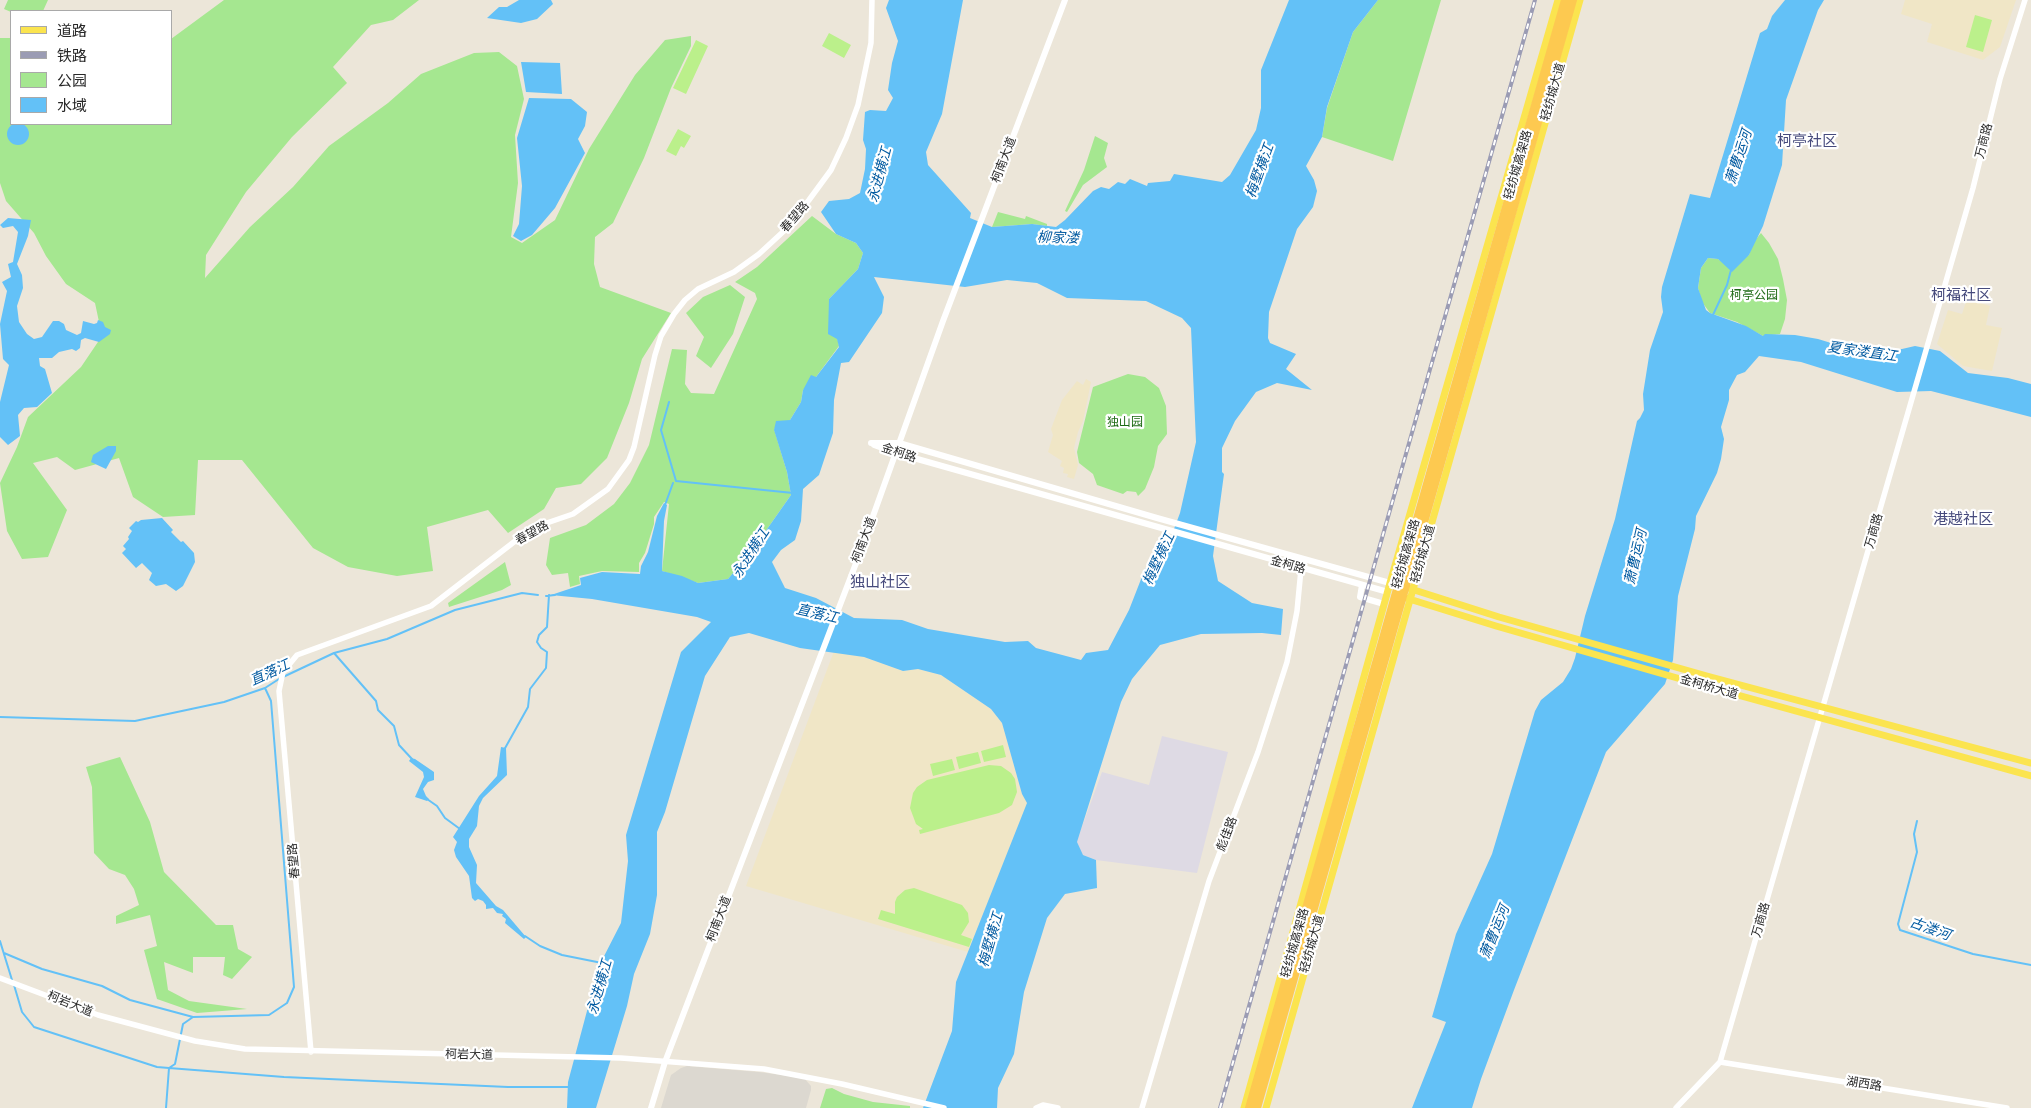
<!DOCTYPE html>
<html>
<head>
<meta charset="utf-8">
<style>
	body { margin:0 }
	#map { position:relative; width:2031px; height:1108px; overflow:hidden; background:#ece6d9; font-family:Montserrat,"Noto Sans SC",sans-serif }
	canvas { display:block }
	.legend { position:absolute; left:10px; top:10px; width:162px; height:115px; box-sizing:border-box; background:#fff; border:1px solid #a9a9a9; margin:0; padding:6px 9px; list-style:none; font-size:15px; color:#282828 }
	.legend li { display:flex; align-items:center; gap:10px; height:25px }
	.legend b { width:25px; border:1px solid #a9a9a9 }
</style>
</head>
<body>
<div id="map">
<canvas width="2031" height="1108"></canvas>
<ul class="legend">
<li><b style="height:6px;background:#fbe44f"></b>道路</li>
<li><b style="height:6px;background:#9b9cb4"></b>铁路</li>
<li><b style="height:14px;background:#a5e790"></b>公园</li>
<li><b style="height:14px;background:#63c1f7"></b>水域</li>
</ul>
</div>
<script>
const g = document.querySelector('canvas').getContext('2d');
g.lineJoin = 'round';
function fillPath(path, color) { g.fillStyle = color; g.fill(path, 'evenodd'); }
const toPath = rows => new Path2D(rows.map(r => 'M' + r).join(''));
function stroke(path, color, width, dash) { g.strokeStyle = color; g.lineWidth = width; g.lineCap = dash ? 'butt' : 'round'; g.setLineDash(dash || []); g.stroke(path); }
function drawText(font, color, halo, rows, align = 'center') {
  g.font = font + ' Montserrat,"Noto Sans SC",sans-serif'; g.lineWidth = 4.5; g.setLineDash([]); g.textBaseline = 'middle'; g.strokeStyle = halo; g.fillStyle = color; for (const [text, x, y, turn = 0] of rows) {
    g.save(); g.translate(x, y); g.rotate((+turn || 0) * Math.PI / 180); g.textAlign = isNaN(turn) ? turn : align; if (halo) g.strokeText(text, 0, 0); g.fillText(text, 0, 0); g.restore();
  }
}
const industrial = toPath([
	[1162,736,1228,752,1197,873,1096,860,1083,855,1076,843,1102,772,1149,785]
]);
const education = toPath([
	[1905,0,2016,0,2000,47,1983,60,1927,42,1932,24,1901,14],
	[1967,299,1990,306,1986,325,2002,328,1992,371,1963,366,1937,344,1948,310,1962,314],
	[1086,379,1091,382,1083,421,1078,432,1074,448,1078,465,1074,479,1067,477,1068,474,1063,473,1064,468,1060,466,1062,461,1048,452,1053,435,1051,429,1062,400,1077,381,1083,385],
	[834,651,864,657,903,671,918,669,941,675,991,709,1002,723,1022,794,1028,803,968,952,746,886]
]);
const green = toPath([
	[8,0,48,0,43,11,11,12,4,9],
	[224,0,419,0,393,20,371,25,333,67,347,83,292,137,246,192,206,255,205,278,250,227,293,187,329,146,388,103,421,74,474,53,499,52,517,66,524,99,515,135,518,183,511,237,522,243,555,220,589,149,635,75,665,40,691,36,691,46,671,88,644,158,613,223,595,237,594,264,600,287,671,313,642,359,629,403,607,458,581,484,556,488,544,509,508,533,488,510,427,527,433,571,397,576,348,567,313,548,242,460,198,460,195,515,163,517,133,497,119,458,75,470,57,457,33,463,67,510,48,557,22,559,7,531,0,483,17,447,28,417,81,367,102,336,95,303,66,284,46,256,34,233,6,201,0,183,0,38,11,38,11,124,171,124,171,39],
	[1378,0,1441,0,1393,161,1322,137,1327,108,1353,32],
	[1095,136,1108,143,1104,158,1107,167,1083,185,1067,212,1065,211,1084,170],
	[998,212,1025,219,1026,216,1047,224,1047,226,1032,224,992,227],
	[812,216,836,234,856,243,863,253,858,269,829,299,839,346,816,377,803,390,801,402,790,420,774,429,787,472,791,495,753,549,728,579,698,583,662,571,669,504,664,502,654,517,654,524,645,553,639,563,639,572,602,571,579,576,580,584,570,587,568,573,552,575,546,565,550,538,586,525,614,504,630,483,649,445,672,349,687,350,685,384,691,393,714,394,757,299,755,293,735,282,757,267],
	[1761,233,1769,243,1778,259,1783,279,1787,300,1785,319,1780,334,1763,336,1737,322,1710,313,1702,302,1698,288,1701,268,1708,258,1718,259,1728,266,1749,255,1753,243],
	[730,285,745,297,733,334,711,368,696,356,704,337,686,313,703,297],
	[1128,374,1145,377,1159,388,1166,406,1167,434,1158,446,1154,467,1145,489,1138,496,1136,492,1127,491,1123,494,1097,485,1093,474,1079,463,1077,452,1093,387],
	[505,562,511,585,502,590,449,607,448,603],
	[120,757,150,822,164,872,216,925,233,925,238,949,252,957,232,979,223,975,225,957,193,957,193,973,164,962,168,990,189,1001,247,1009,197,1013,157,999,144,950,157,946,150,915,116,924,116,916,139,905,134,889,125,875,109,869,94,853,92,787,86,767],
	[832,1088,844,1094,873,1102,910,1106,910,1108,820,1108,826,1089]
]);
const pitch = toPath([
	[1975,15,1992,20,1983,52,1966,47],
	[829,33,851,45,844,58,822,46],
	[696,40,708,46,686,94,673,88],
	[678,129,691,136,684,148,681,146,676,156,666,151],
	[1003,745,1006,757,984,762,981,751],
	[978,752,981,763,959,769,956,757],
	[952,759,955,770,933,776,930,764],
	[989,765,1001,766,1011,773,1015,779,1017,792,1012,805,999,813,920,834,919,830,923,829,916,824,910,808,913,793,917,787,927,780],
	[914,888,962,905,968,913,969,922,961,935,972,939,969,947,878,919,881,910,895,914,895,902,897,897,905,890]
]);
const plaza = toPath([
	[687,1066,759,1072,804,1078,811,1086,811,1090,806,1108,661,1108,671,1075,681,1068]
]);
const water = toPath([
	[519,0,551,0,553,4,537,19,521,23,487,18,499,7,507,7],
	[889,0,963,0,942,114,926,152,928,165,971,213,970,218,992,227,1032,224,1056,227,1065,220,1093,191,1101,187,1109,189,1118,182,1125,184,1130,179,1147,186,1148,183,1170,181,1174,174,1222,182,1230,175,1256,130,1261,108,1261,70,1289,0,1378,0,1353,32,1327,107,1322,137,1306,166,1314,180,1317,191,1313,207,1297,229,1269,312,1268,338,1270,343,1296,354,1286,369,1312,390,1277,383,1256,392,1235,421,1222,448,1222,472,1224,474,1213,556,1218,581,1252,603,1283,609,1281,635,1262,633,1201,634,1160,645,1132,679,1121,702,1077,842,1083,855,1096,860,1097,888,1065,894,1047,918,1024,992,1014,1054,998,1088,997,1108,923,1108,952,1031,956,982,1027,803,1022,794,1002,723,991,709,941,675,918,669,903,671,864,657,800,648,749,633,730,637,705,676,665,812,657,832,657,895,650,934,634,974,627,1006,596,1108,567,1108,568,1082,599,966,621,923,628,861,626,835,681,652,711,622,697,617,592,599,551,595,581,585,580,578,602,572,640,574,641,566,648,552,657,516,664,503,667,505,664,521,662,571,682,576,698,583,728,579,753,549,791,495,787,472,774,430,776,421,790,420,801,402,803,390,811,375,816,377,839,347,837,339,828,334,829,299,858,269,863,253,856,243,836,234,821,212,829,201,849,199,860,193,865,169,866,149,863,140,865,112,870,110,886,111,893,98,888,90,892,63,898,41,886,8],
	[874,277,965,287,1007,280,1037,283,1067,298,1146,301,1182,318,1191,328,1196,442,1180,513,1169,542,1145,569,1129,610,1108,650,1086,653,1081,660,1036,648,1028,641,1005,642,928,629,902,620,854,618,816,598,785,588,772,562,781,550,795,540,801,521,803,489,819,475,833,433,834,400,841,363,849,362,882,313,884,297],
	[1785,0,1824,0,1818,10,1786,100,1782,165,1763,226,1749,255,1732,272,1718,259,1708,258,1701,268,1698,288,1706,310,1710,313,1746,326,1763,336,1765,334,1795,335,1818,339,1854,350,1902,349,1915,346,1940,351,1968,373,2008,378,2031,384,2031,417,1931,391,1897,392,1801,362,1759,356,1745,372,1737,375,1729,390,1729,400,1721,427,1724,439,1721,459,1717,473,1696,516,1695,529,1678,596,1673,660,1665,684,1606,752,1514,990,1481,1079,1472,1108,1412,1108,1446,1022,1432,1017,1456,934,1492,854,1535,711,1541,700,1563,682,1571,669,1575,658,1585,616,1615,519,1637,421,1640,418,1644,410,1643,394,1650,350,1663,312,1661,297,1662,287,1690,194,1710,198,1760,33,1767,29,1772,16],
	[521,62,560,63,562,94,526,92],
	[529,98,571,99,587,112,585,126,578,139,585,153,555,208,532,235,521,241,513,236,519,224,522,186,517,138],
	'7 134a11 11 0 1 1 22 0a11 11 0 1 1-22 0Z',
	[8,218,31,220,28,236,17,264,22,275,23,288,17,306,19,322,27,334,34,339,42,337,53,321,59,321,64,324,66,330,77,335,81,333,83,321,94,324,97,323,98,320,103,322,105,327,111,330,110,334,99,342,85,338,81,340,80,348,76,351,72,349,59,352,52,358,39,358,40,366,45,369,52,393,37,407,24,408,18,415,20,436,8,445,0,437,0,402,9,365,3,359,0,324,7,291,2,282,11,277,8,264,13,262,18,232,13,226,3,228,0,225],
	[108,446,116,446,116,451,106,469,91,462,93,455],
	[162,518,173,530,171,532,181,542,183,541,194,553,195,562,183,586,176,591,166,584,156,586,149,580,152,573,142,563,136,568,122,553,126,549,123,546,129,539,128,537,132,531,129,528,136,521,138,522,141,520],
	[501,747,506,748,507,775,483,798,479,806,477,826,469,839,469,847,477,865,476,883,496,906,503,910,526,937,524,939,505,923,506,919,502,916,503,914,497,913,493,908,486,909,486,905,483,901,478,899,475,901,472,898,469,876,456,857,454,850,457,842,453,837,479,796,497,776],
	[411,758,415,759,434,772,434,780,428,782,423,789,426,796,429,799,427,801,415,797,424,777,423,772,409,761]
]);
const stream = toPath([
	[1712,317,1727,285,1731,270],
	[669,402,661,430,676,481,793,493],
	[665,505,673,483],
	[546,596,555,595],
	[334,653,376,701,378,710,394,726,399,745,412,759],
	[283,677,334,653,387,639,455,610,522,593,538,595],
	[0,717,135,721,224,702,265,688,279,679],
	[504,750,528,707,530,689,546,668,547,652,541,648,537,642,539,635,547,627,549,595],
	[427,799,437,806,445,818,460,829],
	[1917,821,1914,834,1917,852,1898,924,1900,930,1973,954,2031,965],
	[525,936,540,946,562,955,602,963],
	[0,941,12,980],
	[4,953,42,969,102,986,130,1000,193,1017],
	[14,985,22,1012,34,1027,157,1067,169,1068,175,1064,183,1024,193,1017,269,1015,287,1003,294,987,271,701,265,688],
	[166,1108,169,1068,284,1077,508,1087,568,1087]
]);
const tertiary = toPath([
	[0,978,98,1015,195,1041,245,1049,621,1058,764,1069,842,1084,944,1108],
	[311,1052,279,691,283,672,297,655,431,606,523,535,538,526,573,514,608,489,629,460,634,447,655,355,661,336,674,314,685,300,698,289,734,272,759,254,785,230,809,200,831,170,846,138,858,105,871,43,872,0],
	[1720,1062,2007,1108],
	[1036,1108,1043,1105,1058,1108],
	[1142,1108,1209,881,1258,752,1287,662,1297,611,1302,559],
	[1676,1108,1720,1062,1973,188,2000,79,2025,0]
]);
const secondary = toPath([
	[871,443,899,443,1157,518,1390,583],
	[874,445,896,453,1388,592],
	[1362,585,1360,597,1384,604],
	[651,1108,665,1062,858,558,943,321,1065,0]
]);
const primary = toPath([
	[1408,588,1499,617,1707,676,2031,763],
	[1406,598,1496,626,1705,686,2031,776],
	[1244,1108,1390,583,1558,0],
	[1266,1108,1580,0]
]);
const trunk = toPath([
	[1249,1108,1565,0],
	[1257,1108,1573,0]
]);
const rail = toPath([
	[1220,1108,1535,0]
]);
const streetNames = [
	["轻纺城大道",1553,92,-74],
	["万商路",1984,141,-76],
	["柯南大道",1004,160,-69],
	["轻纺城高架路",1518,165,-74],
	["春望路",795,217,-49],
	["金柯路",899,453,18],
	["万商路",1874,531,-74],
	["春望路",532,533,-29],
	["柯南大道",864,540,-70],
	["轻纺城高架路",1406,554,-74],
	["轻纺城大道",1423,554,-74],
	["金柯路",1288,565,16],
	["金柯桥大道",1709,687,16],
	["彪佳路",1227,834,-69],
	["春望路",294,861,-95],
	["柯南大道",719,919,-69],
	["万商路",1761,920,-74],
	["轻纺城高架路",1295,943,-74],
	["轻纺城大道",1312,944,-74],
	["柯岩大道",70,1004,22],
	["柯岩大道",469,1055,1],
	["湖西路",1864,1084,9]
];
const parkNames = [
	["柯亭公园",1754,295],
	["独山园",1125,422]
];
const waterNames = [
	["萧曹运河",1739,157,-72],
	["梅墅横江",1260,171,-70],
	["永进横江",880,175,-75],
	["柳家溇",1058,238,2],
	["夏家溇直江",1862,352,8],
	["永进横江",751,553,-57],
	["萧曹运河",1636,557,-77],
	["梅墅横江",1159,559,-65],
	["直落江",817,614,13],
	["直落江",270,673,-25],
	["古溇河",1930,929,20],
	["萧曹运河",1495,932,-68],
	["梅墅横江",991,940,-74],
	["永进横江",600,987,-74]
];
const quarterNames = [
	["柯亭社区",1807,142],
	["柯福社区",1961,296],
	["港越社区",1963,520],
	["独山社区",880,583]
];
fillPath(industrial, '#dedae4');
fillPath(education, '#f0e6c6');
fillPath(green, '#a5e790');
fillPath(pitch, '#bbf08b');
fillPath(plaza, '#dcd8d0');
fillPath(water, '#63c1f7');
stroke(stream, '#63c1f7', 2);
stroke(tertiary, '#fff', 5.5);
stroke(secondary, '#fff', 6);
stroke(primary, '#fbe44f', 7);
stroke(trunk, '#fdc950', 8);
stroke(rail, '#9b9cb4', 4);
stroke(rail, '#fff', 2, [5.5]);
drawText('12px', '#282828', '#fff', streetNames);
drawText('12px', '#1d6a14', '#fff', parkNames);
drawText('italic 14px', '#035ba1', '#fff', waterNames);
drawText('15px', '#464a7c', '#fff', quarterNames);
</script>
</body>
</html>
